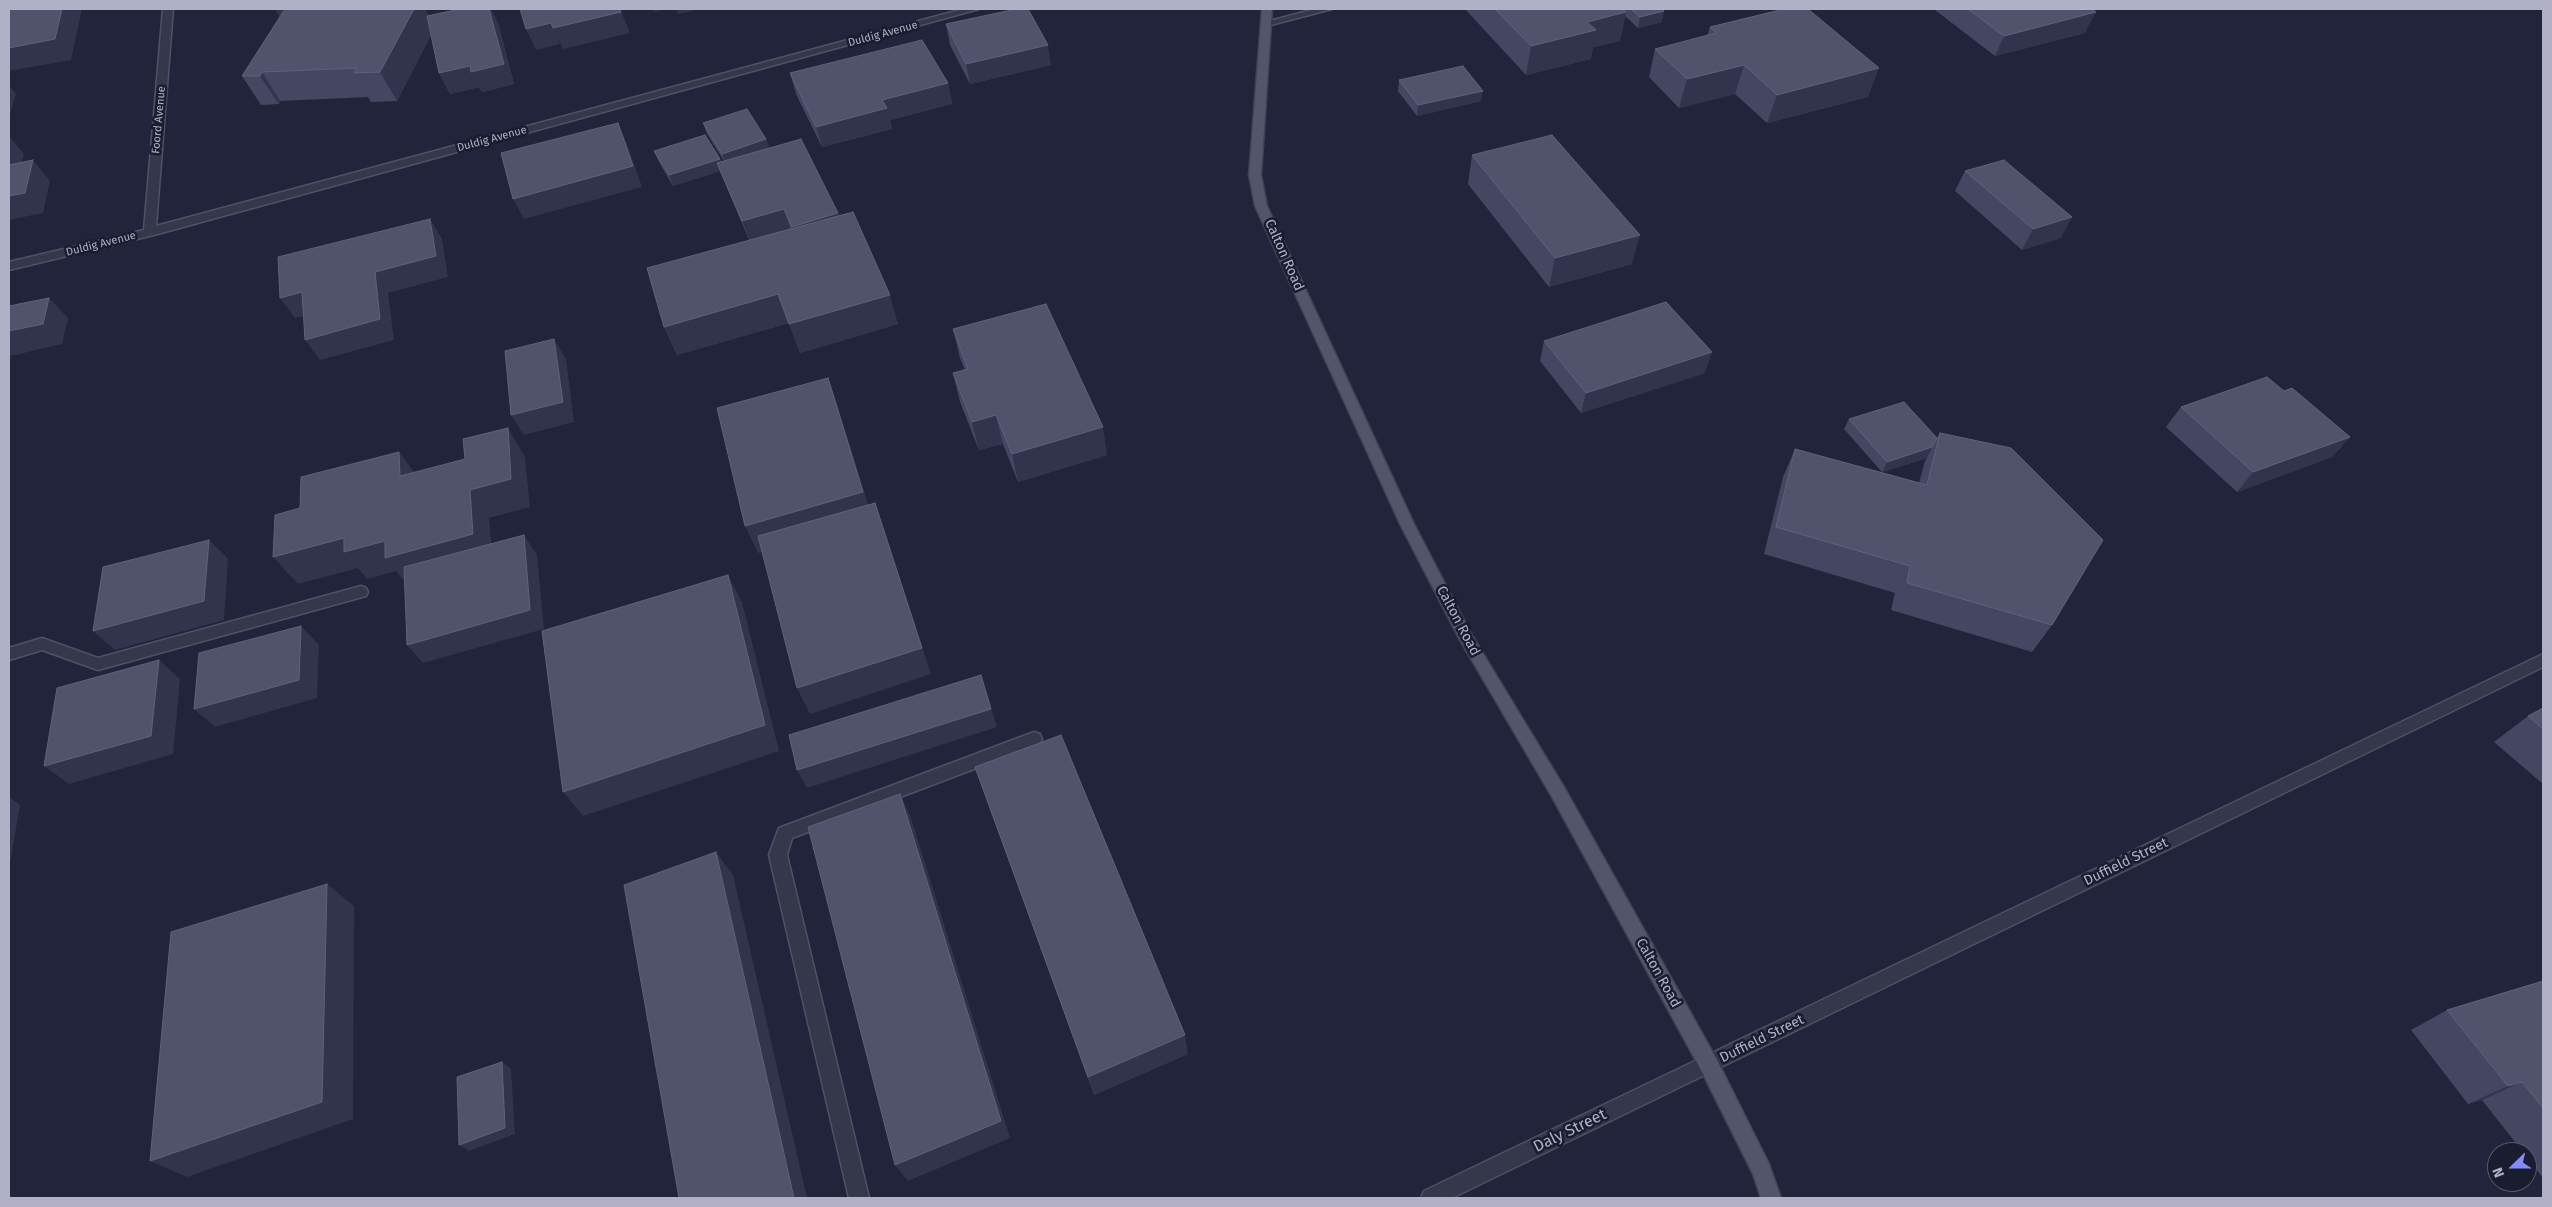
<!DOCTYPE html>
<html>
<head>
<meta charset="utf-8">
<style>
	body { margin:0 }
	#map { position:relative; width:2552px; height:1207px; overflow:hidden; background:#21243a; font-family:"Fira Sans",sans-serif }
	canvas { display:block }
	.frame { position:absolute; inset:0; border:10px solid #b0b1c6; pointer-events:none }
	.north { position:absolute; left:2487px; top:1142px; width:50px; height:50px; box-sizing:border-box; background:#1a1c2f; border:1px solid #56586b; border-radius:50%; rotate:248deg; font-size:14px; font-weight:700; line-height:20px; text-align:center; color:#b0b1c6 }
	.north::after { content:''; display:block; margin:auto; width:18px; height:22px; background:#828bf9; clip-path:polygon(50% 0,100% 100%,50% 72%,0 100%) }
</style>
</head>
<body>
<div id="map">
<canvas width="2552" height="1207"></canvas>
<div class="frame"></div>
<div class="north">N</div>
</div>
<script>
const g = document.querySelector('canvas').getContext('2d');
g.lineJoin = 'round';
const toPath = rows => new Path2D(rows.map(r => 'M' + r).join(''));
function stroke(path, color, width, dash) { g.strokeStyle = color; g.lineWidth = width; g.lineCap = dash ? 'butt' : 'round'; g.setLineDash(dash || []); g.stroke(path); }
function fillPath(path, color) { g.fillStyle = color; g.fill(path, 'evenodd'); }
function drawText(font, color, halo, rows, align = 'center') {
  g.font = font + ' "Fira Sans",sans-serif'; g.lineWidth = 5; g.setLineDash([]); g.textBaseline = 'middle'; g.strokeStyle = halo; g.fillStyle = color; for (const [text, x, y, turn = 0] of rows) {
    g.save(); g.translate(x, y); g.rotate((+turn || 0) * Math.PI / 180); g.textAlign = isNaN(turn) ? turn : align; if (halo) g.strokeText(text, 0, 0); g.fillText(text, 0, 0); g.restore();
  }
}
const minor = toPath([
	[163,9,173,9,156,226,963,9,979,9,154,235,9,270,9,262,144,230,163,9],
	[1315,9,1332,9,1267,26,1262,23,1315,9],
	[361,586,366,588,368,592,366,596,98,670,42,650,9,660,9,648,42,638,98,658,361,586],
	[2543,654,2543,667,1452,1198,1421,1198,1424,1191,2543,654],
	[1034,732,1040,734,1042,739,1040,744,792,838,787,855,869,1198,849,1198,769,855,777,833,779,828,1034,732]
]);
const major = toPath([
	[1262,9,1272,9,1261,175,1267,206,1414,524,1470,632,1564,787,1716,1058,1769,1164,1781,1198,1761,1198,1753,1174,1702,1072,1552,797,1460,640,1400,524,1255,206,1249,175,1262,9]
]);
const wall = toPath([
	[275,9,425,9,429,16,498,23,514,84,482,92,479,87,450,94,439,73,431,35,397,101,371,102,368,97,280,101,279,104,261,105,242,76,280,17],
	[1465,9,1661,9,1662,22,1638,28,1625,16,1620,41,1593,47,1591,59,1526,75],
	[1935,9,2091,9,2085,33,1995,56,1935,10],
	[946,24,1051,65,970,84,950,45],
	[1710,27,1868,97,1767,123,1735,94,1679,108,1649,77,1655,49,1707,36],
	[790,73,948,83,952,104,890,120,892,129,822,147,796,94],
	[1399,80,1481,101,1417,116,1398,91],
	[703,123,766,139,769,148,838,213,898,324,800,353,789,323,677,355,664,327,749,240,720,171,673,186,659,162,654,151,720,159,721,162,724,161,707,134],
	[1472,155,1632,264,1549,287,1468,184],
	[1965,171,2061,238,2022,250,1955,191],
	[953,329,1107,455,1018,482,1003,444,979,450,960,402,953,373,965,370,960,358],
	[1544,341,1705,373,1581,413,1540,361],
	[2284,391,2350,437,2332,457,2237,492,2166,427,2181,407],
	[1849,419,1937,438,1940,433,2052,625,2032,652,1891,610,1895,593,1764,554,1783,477,1795,449,1919,483,1925,461,1927,458,1882,472,1844,429],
	[2543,708,2543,784,2494,742,2528,716],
	[975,767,1188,1054,1094,1095],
	[2543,981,2543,1178,2527,1157,2527,1152,2523,1152,2482,1100,2468,1104,2411,1030,2447,1010]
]);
const shadedWall = toPath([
	[62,9,82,9,71,60,9,71,9,48],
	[275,9,371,9,281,18],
	[414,9,425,9,435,27,397,101,380,72],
	[489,9,491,9,498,23,514,84,482,92,479,87,450,94,439,73],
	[620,9,630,33,563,49,553,28],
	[653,9,668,9,654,12],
	[676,9,700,9,678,14],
	[1664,11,1662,22,1638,28,1640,17],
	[1626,12,1620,41,1593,47,1591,59,1526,75,1531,46,1587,22],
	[2096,12,2085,33,1995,56,2004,36],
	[551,23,560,44,536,50,526,29],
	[1048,45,1051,65,970,84,966,64],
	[1744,65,1735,94,1679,108,1687,79],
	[1879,68,1868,97,1767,123,1777,95],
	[262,72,280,101,279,104,260,76],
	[948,83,952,104,890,120,892,129,822,147,816,127,882,100],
	[9,85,16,94,9,117],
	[1483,91,1481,101,1417,116,1418,105],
	[618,123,627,144,642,187,524,219,513,199],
	[9,136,24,154,15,188,9,180],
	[766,139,770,150,726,165,722,154],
	[720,159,724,169,717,163,720,171,673,186,669,175],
	[33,160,50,181,43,213,9,220,9,196],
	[784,209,791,230,750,241,742,221],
	[838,213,844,234,799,247,792,227],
	[2072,217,2061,238,2022,250,2033,229],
	[430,219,442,239,448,277,388,293,394,340,320,360,305,340],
	[1640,235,1632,264,1549,287,1555,258],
	[302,292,317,313,295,318,280,298],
	[778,294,789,323,677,355,664,327],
	[890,295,898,324,800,353,789,324],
	[49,298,68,318,62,344,11,356,9,364,9,331],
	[554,339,566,359,574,422,524,435,511,415],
	[1712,352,1705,373,1581,413,1586,393],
	[828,378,838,407,873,520,758,553,745,526],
	[996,415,1003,444,979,450,972,422],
	[1103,427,1107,455,1018,482,1012,454],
	[508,428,525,457,530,507,489,518,493,562,407,585,396,571,367,579,358,568,298,584,273,557,470,490],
	[2350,437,2332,457,2237,492,2253,472],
	[1932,447,1927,458,1882,472,1887,462],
	[399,452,420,480,400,476],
	[875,503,931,674,810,714,797,688],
	[524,535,537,555,544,629,423,663,407,645],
	[209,540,228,559,224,620,115,650,93,631],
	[728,575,742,602,779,751,583,816,563,792],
	[301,626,319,645,317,698,215,727,194,709],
	[159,660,180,679,173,754,69,784,44,766],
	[981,675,997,727,807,788,797,770],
	[900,794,911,818,1010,1138,908,1181,895,1165],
	[9,797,20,805,9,869],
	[716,852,733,875,807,1198,794,1198],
	[327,884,354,906,353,1119,187,1177,150,1161],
	[1185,1035,1188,1054,1094,1095,1088,1077],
	[502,1062,511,1069,515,1134,469,1151,459,1145],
	[2522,1082,2482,1100,2468,1104,2508,1086]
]);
const building = toPath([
	[9,9,62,9,55,39,9,48,9,9],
	[285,9,414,9,380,72,354,73,357,68,262,72,260,76,242,76,285,9],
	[460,9,489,9,504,64,471,72,470,66,439,73,427,16,460,9],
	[520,9,620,9,621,12,553,28,551,23,526,29,520,9],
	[1016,9,1028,9,1048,45,966,64,946,24,1016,9],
	[1495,9,1622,9,1626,12,1587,22,1596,30,1531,46,1495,9],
	[1631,9,1661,9,1664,11,1640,17,1631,9],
	[1784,9,1808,9,1879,68,1777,95,1744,65,1687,79,1655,49,1716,33,1710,27,1784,9],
	[1968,9,2091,9,2096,12,2004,36,1968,9],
	[922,40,948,83,882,100,887,108,816,127,790,73,922,40],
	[1463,66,1483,91,1418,105,1399,80,1463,66],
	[747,109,766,139,722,154,703,123,747,109],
	[618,123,633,166,513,199,501,153,618,123],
	[705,135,720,159,669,175,654,151,705,135],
	[1552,135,1640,235,1555,258,1472,155,1552,135],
	[801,139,838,213,792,227,784,209,742,221,717,163,801,139],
	[33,160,25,193,9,196,9,165,33,160],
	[2004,160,2072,217,2033,229,1965,171,2004,160],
	[853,212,890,295,789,324,778,294,664,327,647,268,853,212],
	[430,219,436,256,375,272,380,319,305,340,302,292,280,298,278,257,430,219],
	[49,298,43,324,9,331,9,306,49,298],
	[1666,302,1712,352,1586,393,1544,341,1666,302],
	[1046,304,1103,427,1012,454,996,415,972,422,953,373,968,369,953,329,1046,304],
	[554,339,563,402,511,415,505,351,554,339],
	[2267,377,2284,391,2292,388,2350,437,2253,472,2181,407,2267,377],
	[828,378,863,492,745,526,717,408,828,378],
	[1904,402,1937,438,1932,447,1887,462,1849,419,1904,402],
	[508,428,511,479,470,490,473,534,385,558,385,541,344,552,344,538,273,557,275,515,300,508,301,477,399,452,400,476,465,459,463,439,508,428],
	[1940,433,2011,448,2103,540,2052,625,1907,583,1910,566,1776,527,1795,449,1927,485,1940,433],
	[875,503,922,648,797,688,758,536,875,503],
	[524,535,530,610,407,645,404,567,524,535],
	[209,540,204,601,93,631,103,567,209,540],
	[728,575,765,725,563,792,542,631,728,575],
	[301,626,299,680,194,709,199,653,301,626],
	[159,660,151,736,44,766,57,688,159,660],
	[981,675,991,709,797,770,789,735,981,675],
	[2543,708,2543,729,2528,716,2543,708],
	[1061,735,1185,1035,1088,1077,975,767,1061,735],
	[900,794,1001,1121,895,1165,808,827,900,794],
	[716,852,794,1198,679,1198,624,885,716,852],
	[327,884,322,1102,150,1161,171,932,327,884],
	[2543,981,2543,1108,2522,1082,2508,1086,2447,1010,2543,981],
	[502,1062,505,1128,459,1145,457,1077,502,1062]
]);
const farStreetnames = [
	["Duldig Avenue",883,34,-15],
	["Foord Avenue",159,120,-85],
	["Duldig Avenue",492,139,-15],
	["Duldig Avenue",101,244,-14]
];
const streetNames = [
	["Calton Road",1284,255,66],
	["Calton Road",1458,621,62],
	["Duffield Street",2126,862,-26],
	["Calton Road",1658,973,61],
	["Duffield Street",1762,1039,-26]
];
const nearStreetnames = [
	["Daly Street",1570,1131,-26]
];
stroke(minor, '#505165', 3);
stroke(major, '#3e4053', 3);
fillPath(minor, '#35374a');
fillPath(major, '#53556a');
fillPath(wall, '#454762');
fillPath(shadedWall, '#32344d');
fillPath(building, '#51526c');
stroke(building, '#60617a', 1);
drawText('11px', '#b0b1c6', '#1a1c2f', farStreetnames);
drawText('14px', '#b0b1c6', '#1a1c2f', streetNames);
drawText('16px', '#b0b1c6', '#1a1c2f', nearStreetnames);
</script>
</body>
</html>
